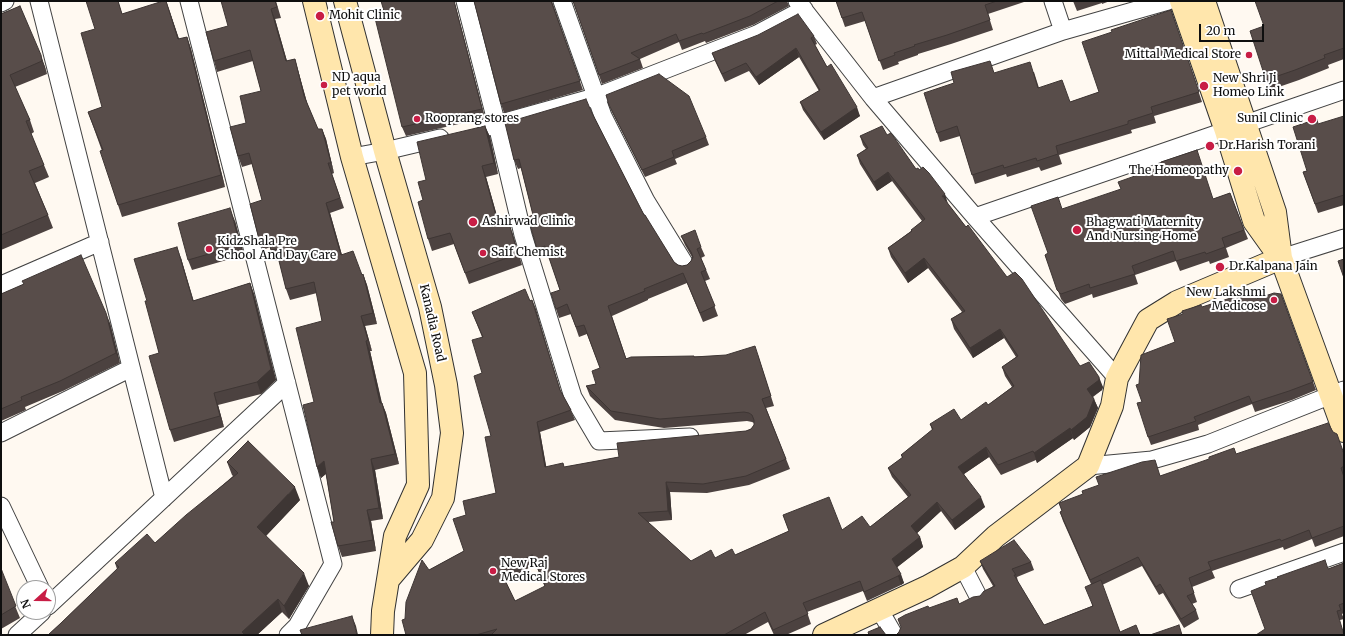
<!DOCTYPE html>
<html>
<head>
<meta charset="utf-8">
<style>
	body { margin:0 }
	#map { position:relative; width:1345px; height:636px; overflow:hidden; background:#fff9f1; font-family:Merriweather,serif }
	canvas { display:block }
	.frame { position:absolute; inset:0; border:2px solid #0f0f0f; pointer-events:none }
	.north { position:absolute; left:16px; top:580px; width:40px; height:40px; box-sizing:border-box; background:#fff; border:1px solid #9f9f9f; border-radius:50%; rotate:249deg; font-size:11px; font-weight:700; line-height:16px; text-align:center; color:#0f0f0f }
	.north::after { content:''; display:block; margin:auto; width:14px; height:18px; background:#c81d45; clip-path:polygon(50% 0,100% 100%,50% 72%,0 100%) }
	.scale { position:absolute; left:1199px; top:24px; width:65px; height:18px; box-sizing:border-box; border:2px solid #0f0f0f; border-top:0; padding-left:5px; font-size:12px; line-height:14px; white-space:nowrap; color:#0f0f0f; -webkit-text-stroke:3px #fff; paint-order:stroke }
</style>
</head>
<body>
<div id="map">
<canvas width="1345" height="636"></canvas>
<div class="frame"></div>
<div class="north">N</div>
<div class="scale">20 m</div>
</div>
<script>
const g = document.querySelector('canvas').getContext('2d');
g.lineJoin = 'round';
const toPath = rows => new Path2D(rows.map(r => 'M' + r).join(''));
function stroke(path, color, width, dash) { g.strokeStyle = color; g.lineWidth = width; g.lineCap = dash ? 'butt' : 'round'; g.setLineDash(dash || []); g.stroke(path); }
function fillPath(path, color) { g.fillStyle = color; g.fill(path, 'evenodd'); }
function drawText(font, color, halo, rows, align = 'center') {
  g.font = font + ' Merriweather,serif'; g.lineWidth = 4; g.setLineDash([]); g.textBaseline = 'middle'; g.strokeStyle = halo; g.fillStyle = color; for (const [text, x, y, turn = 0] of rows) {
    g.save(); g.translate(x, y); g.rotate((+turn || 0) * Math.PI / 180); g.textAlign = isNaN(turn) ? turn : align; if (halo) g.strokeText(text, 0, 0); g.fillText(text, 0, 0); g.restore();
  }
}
const street = toPath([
	[39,1,164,498],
	[189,1,333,564,297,626,288,635],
	[465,1,497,125,523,235,573,397,599,441,690,437],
	[562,1,603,116,646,201,686,266],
	[797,1,873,98,975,217,1117,378],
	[1053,1,1063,31],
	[1,3,5,1],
	[873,98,1063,31,1168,1],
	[487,127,595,97,757,34,804,9],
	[352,157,385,151,440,138],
	[975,217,1344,90],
	[1281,258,1344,238],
	[1,285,100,242],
	[1,433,131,368],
	[1088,466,1152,460,1208,444,1344,390],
	[1,506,40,588],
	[963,567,978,596],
	[1239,589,1344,552],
	[48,606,287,383],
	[879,609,894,635],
	[17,635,42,612]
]);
const secondary = toPath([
	[314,1,352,157,415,373,418,485,395,536,383,611,382,635],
	[345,1,385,151,430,307,446,385,452,433,443,498,422,540,388,580],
	[1181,1,1226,131,1254,221,1279,256],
	[1204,1,1275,212,1281,258,1344,431],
	[824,635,927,587,963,567,996,536,1088,466,1112,406,1117,378,1148,320,1177,302,1281,258]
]);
const wall = toPath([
	[118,1,122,14,166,1,179,39,187,37,191,49,225,187,122,217,118,205,102,151,88,112,102,107,95,29],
	[276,1,281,18,275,19,287,61,295,59,307,103,318,129,322,129,326,139,334,173,332,174,344,208,330,213,342,255,362,275,363,274,367,285,377,324,365,326,372,351,370,351,382,403,386,413,399,464,375,470,383,519,371,521,376,551,342,557,338,546,326,474,321,478,317,467,314,402,322,321,317,293,290,300,286,289,279,260,275,261,270,247,263,250,259,239,262,200,252,164,242,167,238,156,246,123,261,91,253,61,217,72,214,61],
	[474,1,552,1,553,4,583,90,504,113,501,104],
	[573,1,787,1,789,6,753,25,706,43,705,41,682,50,679,42,640,59,643,68,602,84],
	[836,1,1027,1,988,14,993,30,951,44,918,54,918,55,898,62,899,64,883,70,865,21,845,27],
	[1073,1,1110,1,1102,4,1102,3,1077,11],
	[1344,1,1344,59,1328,65,1329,68,1299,80,1270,90,1266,80],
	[455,4,485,118,406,136,402,127,384,11],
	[20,6,45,67,47,74,15,87,30,120,34,132,31,134,49,177,35,183,48,215,53,228,1,250,1,14],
	[1171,10,1202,102,1154,116,1156,123,1131,130,1132,133,1059,155,1062,164,1041,171,1039,167,1007,177,1006,174,975,184,960,136,940,142,937,133,995,73,1034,72,1039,88,1070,102,1099,92,1112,32],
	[814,36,817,44,815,45,827,67,860,116,824,140,803,110,800,102,819,91,799,57,759,85,749,71,725,82,715,61,712,53],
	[606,95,706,137,709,145,675,159,677,164,645,177,612,112],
	[591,111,644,215,674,262,678,265,682,266,687,265,691,261,692,257,685,245,681,236,701,247,705,256,701,258,710,279,705,281,718,316,703,322,687,283,648,299,648,300,612,316,626,358,758,355,774,406,766,408,790,469,749,485,707,493,670,492,672,520,648,522,691,561,735,555,789,531,783,515,842,530,870,527,908,497,892,477,888,468,902,458,901,455,932,430,930,424,961,420,988,405,1012,387,1005,376,1002,367,1016,357,1004,338,973,358,954,329,951,319,962,312,928,268,908,283,891,257,888,248,911,231,922,221,892,181,877,191,860,164,857,155,866,149,863,145,860,136,887,135,916,169,948,204,966,227,1080,366,1103,387,1102,390,1093,397,1098,408,1090,427,1074,440,1073,438,1037,463,1036,460,1001,475,989,457,964,474,985,507,955,530,941,511,917,533,920,537,923,547,897,567,904,583,901,585,867,601,863,591,807,612,811,624,786,635,774,635,768,622,744,635,406,635,405,619,429,570,464,551,466,515,496,493,491,436,482,373,482,337,472,312,532,300,561,392,571,410,575,420,540,432,546,467,565,467,619,457,746,431,751,429,754,425,754,423,752,422,747,421,664,428,615,420,590,396,586,386,596,384,600,368,587,334,579,337,571,314,559,318,556,309,560,290,548,255,541,258,537,249,533,215,521,168,518,169,514,160],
	[536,564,545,587,515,601,505,581],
	[1344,116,1344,205,1318,213,1303,172,1307,171],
	[485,126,490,137,498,174,486,177,499,223,512,232,522,265,469,284,454,244,432,251,428,239,423,200,426,180],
	[1230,193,1248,239,1226,248,1229,257,1210,264,1209,261,1180,271,1176,261,1135,275,1138,284,1093,298,1092,294,1065,304,1061,299,1045,255,1213,199],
	[235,221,244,255,192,270,188,260],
	[181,258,193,301,250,283,254,294,276,380,261,394,218,405,224,427,174,442,170,430,159,353,147,301],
	[1,294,110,323,120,363,63,391,25,407,26,410,1,421],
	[1281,294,1316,390,1292,400,1255,412,1252,404,1198,425,1199,430,1151,445,1148,437,1139,384,1175,342,1183,314,1202,307,1256,299],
	[1236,454,1344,454,1344,536,1315,547,1312,539,1284,550,1283,547,1212,571,1215,578,1192,587,1197,602,1192,604,1196,610,1199,619,1184,628,1163,593,1159,595,1142,566,1102,585,1120,632,1140,635,896,635,929,608,959,604,980,596,993,586,983,569,980,561,1031,562,1034,570,1017,577,1018,582,1044,625,1092,606,1091,584,1063,521,1060,512,1062,511,1059,503,1160,476],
	[227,462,300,500,266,536,309,586,289,619,282,612,257,635,48,635,61,623,117,569,115,563,155,543,233,476,232,475],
	[1344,563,1344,613,1342,614,1344,619,1340,620,1265,629,1328,569],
	[1,572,20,618,1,629]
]);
const shadedWall = toPath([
	[166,1,170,12,183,51,178,39],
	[454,1,455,1,455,4,485,118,482,109],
	[271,9,275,19,290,72,286,61],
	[187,37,191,49,225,187,221,175],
	[796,48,799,57,759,85,756,77],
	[41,55,45,67,47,74,42,61],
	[295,59,298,70,308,106,304,96],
	[857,107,860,116,824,140,821,132],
	[485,126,490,137,498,174,494,163],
	[322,129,326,139,334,173,331,163],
	[482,166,486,177,502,234,498,223],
	[888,172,892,181,877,191,874,182],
	[945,194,948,204,942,196],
	[326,203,330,213,345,266,341,255],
	[231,211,235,221,244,255,240,245],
	[508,220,512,232,522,265,518,254],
	[177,247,181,258,197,312,193,301],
	[924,258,928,268,908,283,905,273],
	[363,274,367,285,377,324,373,313],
	[250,283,254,294,276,380,261,394,257,382],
	[532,300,536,309,563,400,560,390],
	[106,313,110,323,120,363,116,353],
	[361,316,365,326,372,351,368,340],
	[1000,329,1004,338,973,358,970,348],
	[366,341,370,351,384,414,380,403],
	[1099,377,1103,387,1102,390,1090,398,1087,389],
	[214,393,218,405,224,427,220,416],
	[1094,399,1098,408,1090,427,1074,440,1071,430],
	[382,403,386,413,399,464,395,454],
	[537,422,540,432,548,476,545,467],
	[1070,428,1073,438,1037,463,1034,453],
	[986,447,989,457,961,476,958,467],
	[371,459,375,470,383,519,379,508],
	[324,461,328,472,321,478,317,467],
	[666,482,670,492,672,520,668,511],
	[295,487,300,500,262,540,257,527],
	[981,497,985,507,955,530,952,520],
	[937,502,941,511,914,536,911,526],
	[367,510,371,521,376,551,373,540],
	[920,537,923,547,895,569,892,559],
	[304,573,309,586,289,619,284,606],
	[901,574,904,583,901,585,898,576],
	[278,599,282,612,257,635,243,635,242,632],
	[352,616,356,626,358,635,357,635]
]);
const building = toPath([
	[86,1,118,1,122,14,163,1,166,1,178,39,187,37,221,175,118,205,100,151,103,150,88,112,102,107,81,33,95,29,86,1],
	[221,1,275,1,277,7,271,9,286,61,295,59,304,96,318,129,322,129,331,163,328,163,340,198,326,203,341,255,353,251,362,275,363,274,373,313,361,316,368,340,366,341,380,403,382,403,395,454,371,459,379,508,367,510,373,540,338,546,331,522,334,522,324,461,317,467,303,405,314,402,296,328,322,321,314,282,286,289,276,249,271,250,267,237,259,239,250,204,262,200,249,153,238,156,230,127,246,123,240,96,261,91,250,50,214,61,206,32,228,26,221,1],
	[381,1,454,1,482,109,402,127,374,14,384,11,381,1],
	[474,1,551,1,580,81,501,104,474,1],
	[573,1,778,1,750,16,703,34,702,33,679,41,676,34,631,53,640,59,599,75,573,1],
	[836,1,997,1,985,5,990,20,947,35,914,45,915,46,894,53,895,55,879,61,862,12,842,18,836,1],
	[1255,1,1344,1,1344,48,1324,55,1325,58,1295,70,1266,80,1250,31,1264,26,1255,1],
	[20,6,41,55,42,61,10,75,30,120,26,121,44,165,29,171,48,215,1,235,1,14,20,6],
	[1171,10,1199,92,1151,107,1153,113,1128,121,1128,124,1056,146,1058,154,1037,161,1036,158,1004,168,1003,165,972,175,957,126,937,133,924,93,954,83,951,72,990,61,994,73,1030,62,1038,88,1062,80,1070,102,1099,92,1082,42,1112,32,1111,30,1171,10],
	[798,14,814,36,811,38,827,67,831,64,857,107,821,132,800,102,820,90,796,48,756,77,746,63,722,74,712,53,758,35,798,14],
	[659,74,689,96,706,137,672,151,674,157,642,170,609,105,606,95,659,74],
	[586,99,591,111,644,215,645,215,674,262,678,265,682,266,687,265,691,261,693,257,691,252,681,236,695,230,701,247,697,249,706,270,701,272,715,306,700,313,683,273,644,289,645,291,608,306,626,359,631,357,694,356,694,357,726,355,755,346,771,396,762,399,786,459,746,476,703,484,666,482,668,511,638,513,691,561,711,550,715,558,732,549,735,555,789,531,783,515,829,497,842,530,862,516,870,527,911,495,888,468,903,457,901,455,933,429,930,424,954,409,961,420,986,402,988,405,1014,386,1002,367,1018,356,1000,329,970,348,951,319,965,311,924,258,905,273,888,248,912,231,911,230,925,219,888,172,874,182,857,155,868,148,860,136,882,126,887,135,891,133,916,169,918,168,919,170,923,167,929,173,945,194,942,196,966,227,968,225,1007,277,1015,272,1022,279,1080,366,1089,362,1099,377,1099,380,1087,389,1094,399,1087,417,1071,430,1070,428,1034,453,1033,451,998,465,986,447,958,467,981,497,952,520,937,502,911,526,920,537,892,559,901,574,898,576,864,592,860,581,803,603,808,614,773,630,765,612,724,635,491,635,497,629,476,635,406,635,402,620,405,619,406,602,422,560,429,570,464,551,453,519,466,515,463,501,496,493,485,437,491,436,474,376,482,373,472,340,483,337,472,312,525,289,530,301,532,300,560,390,571,410,537,422,545,467,563,463,564,467,619,457,617,443,746,431,751,429,754,425,754,420,752,415,749,413,744,412,660,419,611,411,586,386,596,384,592,371,600,368,584,325,576,327,567,304,556,309,551,293,560,290,545,246,537,249,528,217,533,215,519,159,514,160,505,123,586,99],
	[532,555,545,586,515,601,501,572,532,555],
	[1344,116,1344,195,1315,204,1303,172,1307,171,1293,127,1317,119,1318,124,1344,116],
	[485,126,494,163,482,166,498,223,508,220,518,254,465,273,450,233,428,239,418,202,423,200,418,182,426,180,417,142,485,126],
	[1197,150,1213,199,1230,193,1244,230,1222,238,1225,247,1206,254,1205,252,1176,261,1173,251,1132,266,1135,274,1090,288,1089,284,1061,294,1057,290,1045,255,1048,253,1031,206,1058,197,1062,209,1121,189,1118,182,1163,166,1161,162,1197,150],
	[230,208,231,211,240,245,188,260,178,223,230,208],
	[177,247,193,301,250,283,271,369,257,382,214,393,220,416,170,430,149,356,159,353,145,301,147,301,134,259,177,247],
	[81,255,106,313,116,353,60,381,21,397,22,400,1,409,1,294,24,284,22,281,81,255],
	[1344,259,1344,278,1338,261,1344,259],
	[1253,291,1256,299,1274,293,1281,294,1313,382,1289,391,1252,403,1249,396,1194,417,1196,421,1148,437,1137,403,1142,402,1136,385,1139,384,1141,355,1175,342,1167,319,1183,314,1182,311,1201,305,1202,307,1253,291],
	[1328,423,1333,432,1337,434,1344,454,1344,466,1341,468,1344,477,1344,526,1312,538,1309,530,1281,541,1280,539,1208,562,1211,569,1189,578,1194,593,1187,596,1196,610,1181,619,1160,584,1156,587,1138,557,1090,580,1060,512,1062,511,1059,503,1083,494,1082,491,1099,485,1096,477,1142,462,1155,460,1160,476,1209,459,1209,457,1234,448,1236,454,1328,423],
	[248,441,295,487,257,527,304,573,284,606,278,599,242,632,245,635,48,635,61,623,119,567,115,563,147,534,155,543,186,515,238,473,227,462,248,441],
	[1014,540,1031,562,1012,569,1016,575,1014,575,1044,625,1093,606,1085,587,1101,580,1120,632,1136,625,1140,635,896,635,899,632,901,627,898,619,905,615,928,606,929,608,957,598,959,604,973,597,980,596,984,591,995,586,980,561,1014,540],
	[1325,560,1328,569,1344,563,1344,603,1339,605,1341,610,1337,611,1344,635,1256,635,1265,629,1251,591,1266,585,1265,582,1278,578,1277,577,1325,560],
	[2,571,16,606,1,615,1,572,2,571],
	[352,616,357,635,302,635,300,630,352,616],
	[1179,625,1182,635,1150,635,1179,625],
	[880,627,886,635,869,635,868,632,880,627]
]);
const markers = [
	[320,16,5,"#c81d45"],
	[1249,55,4,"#c81d45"],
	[324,85,4,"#c81d45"],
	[1204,86,5,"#c81d45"],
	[417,119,4,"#c81d45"],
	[1312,119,5,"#c81d45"],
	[1210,146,5,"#c81d45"],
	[1238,171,5,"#c81d45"],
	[473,222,5,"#c81d45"],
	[1077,230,5,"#c81d45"],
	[209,249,4,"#c81d45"],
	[483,253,4,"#c81d45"],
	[1220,267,5,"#c81d45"],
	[1274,300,4,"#c81d45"],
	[493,571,4,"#c81d45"]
];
const poiNames = [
	["Mohit Clinic",329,16],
	["Mittal Medical Store",1241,55,"right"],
	["ND aqua",332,78],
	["pet world",332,92],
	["New Shri Ji",1213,79],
	["Homeo Link",1213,93],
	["Rooprang stores",425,119],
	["Sunil Clinic",1303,119,"right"],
	["Dr.Harish Torani",1219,146],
	["The Homeopathy",1229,171,"right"],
	["Ashirwad Clinic",482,222],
	["Bhagwati Maternity",1086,223],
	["And Nursing Home",1086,237],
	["KidzShala Pre",217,242],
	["School And Day Care",217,256],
	["Saif Chemist",491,253],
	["Dr.Kalpana Jain",1229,267],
	["New Lakshmi",1266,293,"right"],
	["Medicose",1266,307,"right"],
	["New Raj",501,564],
	["Medical Stores",501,578]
];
const streetNames = [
	["Kanadia Road",432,323,77]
];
stroke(street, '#424242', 19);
stroke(secondary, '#313131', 24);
stroke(street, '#fff', 17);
stroke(secondary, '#ffe6ac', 22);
fillPath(wall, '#4c4240');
fillPath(shadedWall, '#3e3634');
fillPath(building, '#584d4a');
stroke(building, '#3e3634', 1);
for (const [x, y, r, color] of markers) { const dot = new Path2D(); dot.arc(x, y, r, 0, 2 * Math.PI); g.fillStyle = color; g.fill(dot); stroke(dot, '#fff', 1.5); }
drawText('12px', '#0f0f0f', '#fff', poiNames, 'left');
drawText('12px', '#0f0f0f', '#fff', streetNames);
</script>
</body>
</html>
